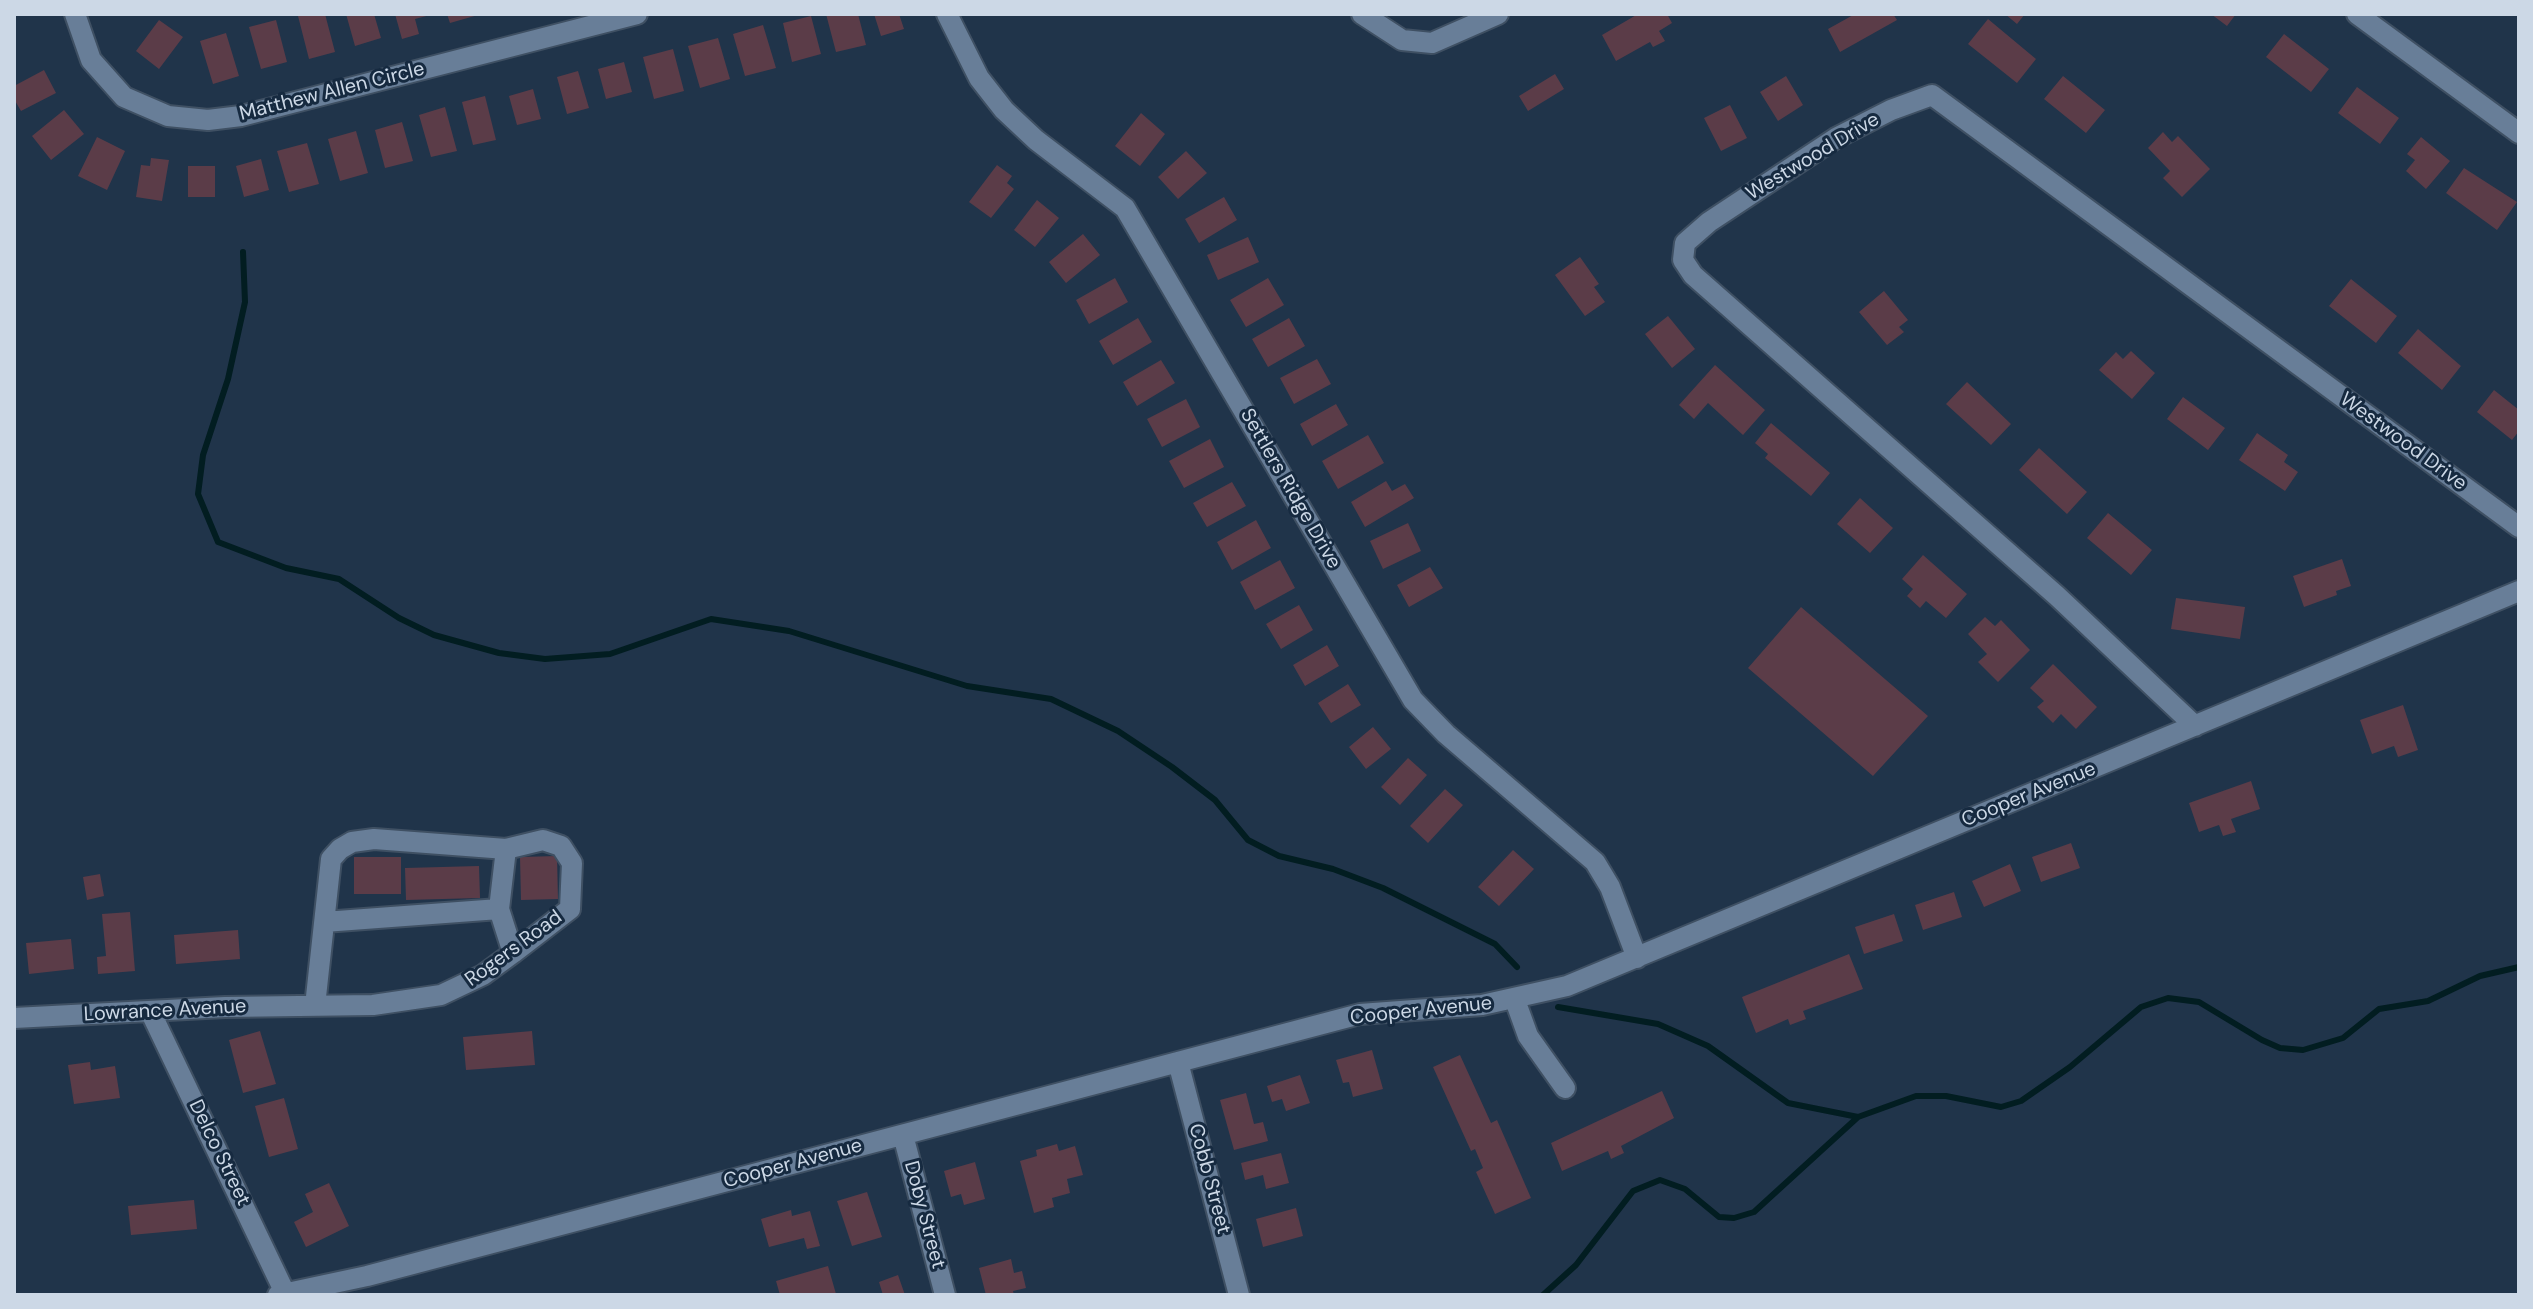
<!DOCTYPE html>
<html>
<head>
<meta charset="utf-8">
<style>
	body { margin:0 }
	#map { position:relative; width:2533px; height:1309px; overflow:hidden; background:#20344a; font-family:"DM Sans",sans-serif }
	canvas { display:block }
	.frame { position:absolute; inset:0; border:16px solid #ccd8e6; pointer-events:none }
</style>
</head>
<body>
<div id="map">
<canvas width="2533" height="1309"></canvas>
<div class="frame"></div>
</div>
<script>
const g = document.querySelector('canvas').getContext('2d');
g.lineJoin = 'round';
const toPath = rows => new Path2D(rows.map(r => 'M' + r).join(''));
function stroke(path, color, width, dash) { g.strokeStyle = color; g.lineWidth = width; g.lineCap = dash ? 'butt' : 'round'; g.setLineDash(dash || []); g.stroke(path); }
function fillPath(path, color) { g.fillStyle = color; g.fill(path, 'evenodd'); }
function drawText(font, color, halo, rows, align = 'center') {
  g.font = font + ' "DM Sans",sans-serif'; g.lineWidth = 6; g.setLineDash([]); g.textBaseline = 'middle'; g.strokeStyle = halo; g.fillStyle = color; for (const [text, x, y, turn = 0] of rows) {
    g.save(); g.translate(x, y); g.rotate((+turn || 0) * Math.PI / 180); g.textAlign = isNaN(turn) ? turn : align; if (halo) g.strokeText(text, 0, 0); g.fillText(text, 0, 0); g.restore();
  }
}
const stream = toPath([
	[243,252,245,302,228,379,203,455,198,494,218,542,286,568,339,579,399,618,434,635,499,653,545,659,610,654,711,619,789,631,967,686,1051,699,1118,731,1172,767,1215,800,1248,840,1279,856,1333,869,1383,888,1495,944,1517,967],
	[1558,1007,1658,1024,1708,1046,1788,1103,1858,1117],
	[1543,1295,1576,1265,1633,1191,1660,1180,1685,1189,1719,1217,1734,1218,1754,1212,1858,1117,1916,1096,1946,1096,2001,1107,2021,1101,2070,1067,2141,1007,2168,998,2199,1002,2262,1040,2280,1048,2303,1050,2343,1038,2379,1009,2428,1001,2480,976,2519,967]
]);
const building = toPath([
	[306,14,325,14,335,52,309,59,298,16],
	[346,14,374,14,381,38,355,46],
	[395,14,430,14,430,15,415,19,419,34,402,39],
	[447,14,478,14,478,15,450,23],
	[826,14,858,14,866,45,836,52],
	[874,14,899,14,904,29,881,36],
	[1638,14,1667,14,1672,23,1659,31,1665,41,1653,47,1650,42,1616,61,1602,35],
	[1855,14,1893,14,1897,20,1840,52,1828,29],
	[2005,14,2025,14,2017,24],
	[2211,14,2236,14,2227,26],
	[811,16,821,54,792,62,783,23],
	[1988,19,2036,59,2017,83,1968,44],
	[159,20,183,37,159,69,136,51],
	[276,20,287,62,261,69,249,27],
	[763,25,776,68,745,76,733,34],
	[226,33,239,76,213,84,200,41],
	[2284,34,2329,69,2311,92,2266,57],
	[718,38,730,79,700,88,688,46],
	[673,49,684,91,654,99,643,57],
	[624,62,632,92,606,99,598,69],
	[44,70,56,93,21,111,14,99,14,86],
	[578,71,589,108,567,114,557,77],
	[1555,74,1564,89,1528,111,1519,96],
	[1786,76,1803,105,1778,121,1760,92],
	[2063,76,2105,110,2086,133,2044,99],
	[2357,87,2399,118,2380,144,2338,113],
	[533,89,541,119,517,125,509,96],
	[485,96,496,140,473,145,462,102],
	[1730,105,1747,138,1721,151,1704,118],
	[445,107,457,151,431,157,419,115],
	[64,110,84,134,51,160,32,136],
	[1141,113,1165,134,1140,166,1115,146],
	[402,122,413,161,385,168,375,130],
	[356,131,368,173,340,181,328,139],
	[2163,132,2172,142,2178,136,2210,169,2182,197,2163,178,2170,171,2148,148],
	[97,137,125,151,107,190,78,176],
	[2421,137,2450,161,2426,189,2406,171,2415,160,2407,154],
	[307,143,319,184,289,192,277,151],
	[1186,151,1207,173,1178,199,1158,177],
	[151,158,169,160,162,201,136,197,141,165,150,166],
	[261,159,269,190,244,197,236,166],
	[997,165,1012,176,1007,183,1014,189,991,218,969,202],
	[188,166,215,166,215,197,188,197],
	[2464,168,2517,202,2497,230,2446,193],
	[1224,197,1237,220,1199,243,1185,219],
	[1037,200,1059,218,1035,247,1014,230],
	[1083,234,1100,255,1066,283,1049,262],
	[1248,237,1259,262,1218,280,1207,255],
	[1580,257,1599,284,1594,287,1605,302,1585,316,1555,275],
	[1115,278,1128,302,1089,324,1076,300],
	[1268,278,1284,305,1246,327,1230,300],
	[2351,279,2397,316,2376,343,2329,306],
	[1884,291,1908,320,1899,327,1904,332,1887,345,1859,312],
	[1668,316,1695,349,1672,368,1645,334],
	[1138,318,1152,342,1113,365,1099,341],
	[1289,318,1305,346,1268,367,1252,339],
	[2418,329,2461,366,2442,390,2398,353],
	[2131,351,2155,373,2132,399,2099,370,2116,352,2123,359],
	[1317,359,1331,384,1294,404,1280,378],
	[1161,360,1175,383,1137,406,1123,382],
	[1715,365,1765,410,1743,435,1708,403,1694,419,1679,405],
	[1967,382,2011,424,1991,445,1946,404],
	[2494,390,2519,410,2519,431,2512,440,2477,412],
	[2183,397,2225,428,2208,450,2167,419],
	[1186,399,1200,427,1162,447,1147,419],
	[1336,404,1348,425,1312,446,1300,424],
	[1771,423,1830,473,1811,496,1765,458,1768,454,1755,443],
	[2257,433,2288,455,2284,462,2298,472,2285,491,2239,460],
	[1368,435,1384,463,1338,489,1322,461],
	[1210,439,1224,467,1184,488,1169,461],
	[2039,448,2087,492,2067,514,2019,470],
	[1386,481,1392,491,1405,484,1414,498,1365,527,1351,502],
	[1232,482,1246,506,1207,527,1193,503],
	[1860,498,1893,528,1870,553,1837,524],
	[2108,513,2152,550,2131,575,2087,538],
	[1256,520,1271,548,1232,570,1217,542],
	[1408,523,1421,551,1383,569,1370,541],
	[1923,555,1967,594,1946,618,1926,601,1920,608,1907,596,1913,589,1902,579],
	[2342,559,2351,586,2336,591,2337,595,2304,607,2293,576],
	[1280,560,1295,588,1255,610,1240,582],
	[1430,567,1443,588,1409,607,1397,585],
	[2176,598,2245,607,2240,639,2171,629],
	[1299,605,1313,630,1281,649,1266,624],
	[1801,607,1928,716,1873,776,1748,668],
	[1985,617,1995,626,2001,620,2030,650,1998,682,1978,662,1987,654,1968,634],
	[1327,645,1339,666,1305,686,1293,665],
	[2053,664,2097,707,2076,729,2061,714,2053,723,2037,707,2044,701,2030,688],
	[1348,684,1361,705,1331,723,1318,703],
	[2403,705,2418,750,2398,757,2394,746,2372,754,2360,720],
	[1373,727,1391,749,1366,769,1349,747],
	[1408,758,1427,775,1400,805,1381,787],
	[2251,781,2260,809,2231,819,2236,832,2223,836,2219,825,2199,832,2189,803],
	[1445,789,1463,805,1428,843,1410,826],
	[2071,843,2080,868,2041,882,2032,857],
	[1513,850,1534,869,1499,906,1478,887],
	[557,856,558,899,521,900,520,857],
	[354,857,401,857,401,894,354,894],
	[2010,864,2021,891,1984,907,1972,881],
	[479,866,480,898,406,900,405,868],
	[100,874,104,896,87,900,83,877],
	[1954,892,1962,917,1923,930,1915,905],
	[130,912,135,971,98,974,97,957,106,956,102,914],
	[1894,914,1903,941,1864,954,1855,927],
	[238,930,240,959,176,964,174,935],
	[71,939,74,969,29,974,26,943],
	[1849,954,1863,989,1803,1011,1806,1019,1790,1025,1788,1019,1756,1033,1742,997],
	[260,1031,276,1084,243,1093,229,1040],
	[532,1031,535,1065,466,1070,463,1037],
	[1372,1050,1383,1089,1353,1097,1349,1082,1343,1083,1336,1060],
	[1460,1055,1491,1123,1497,1120,1531,1198,1495,1214,1476,1172,1483,1168,1475,1149,1471,1151,1433,1067],
	[90,1062,91,1070,115,1066,120,1098,74,1104,68,1065],
	[1300,1075,1310,1103,1286,1111,1282,1099,1272,1102,1267,1086],
	[1662,1091,1674,1118,1621,1146,1624,1153,1611,1159,1608,1151,1562,1171,1551,1143],
	[1246,1093,1254,1124,1263,1122,1268,1141,1234,1150,1220,1100],
	[284,1098,298,1149,269,1157,255,1106],
	[1057,1144,1059,1151,1075,1146,1083,1175,1067,1179,1070,1193,1052,1198,1054,1207,1034,1213,1020,1161,1037,1156,1036,1150],
	[1281,1153,1289,1183,1266,1189,1263,1175,1245,1180,1241,1163],
	[975,1162,985,1199,964,1205,961,1194,951,1197,944,1171],
	[329,1183,349,1226,306,1247,294,1222,313,1212,305,1194],
	[867,1192,882,1237,852,1246,837,1201],
	[194,1200,197,1229,131,1235,128,1206],
	[1296,1208,1303,1236,1263,1247,1256,1219],
	[791,1210,792,1216,810,1211,820,1246,807,1249,804,1238,769,1247,761,1219],
	[1011,1259,1014,1273,1022,1271,1026,1288,1013,1291,1014,1295,986,1295,979,1268],
	[828,1266,836,1294,780,1295,776,1281],
	[898,1275,905,1295,883,1295,879,1282]
]);
const minor = toPath([
	[75,14,91,60,124,97,168,116,208,120,241,116,637,14],
	[947,14,979,78,1004,110,1036,140,1125,208,1413,700,1446,734,1595,862,1610,887,1637,958],
	[1362,14,1402,40,1432,43,1498,14],
	[2357,14,2519,133],
	[2195,726,2057,596,1693,275,1683,260,1685,243,1709,222,1836,138,1891,110,1932,95,2519,527],
	[324,922,499,909],
	[1515,1000,1528,1036,1565,1088],
	[315,1006,331,859,340,849,352,842,374,839,506,849],
	[151,1013,286,1295],
	[14,1018,225,1007,373,1005,441,995,483,975,513,953,570,909,572,863,561,846,543,840,506,849,499,909,513,953],
	[1178,1062,1239,1295],
	[903,1135,945,1295],
	[278,1295,367,1276,1360,1014,1482,1005,1567,986,2519,591]
]);
const streetNames = [
	["Matthew Allen Circle",332,92,-14],
	["Westwood Drive",1813,157,-31],
	["Westwood Drive",2403,442,36],
	["Settlers Ridge Drive",1290,489,60],
	["Cooper Avenue",2029,795,-22],
	["Rogers Road",514,949,-36],
	["Lowrance Avenue",165,1011,-3],
	["Cooper Avenue",1421,1011,-6],
	["Delco Street",219,1153,64],
	["Cooper Avenue",793,1164,-15],
	["Cobb Street",1209,1179,75],
	["Doby Street",924,1215,75]
];
stroke(stream, '#021d21', 6);
fillPath(building, '#5b3c48');
stroke(minor, '#3f5063', 24);
stroke(minor, '#687e98', 20);
drawText('20px', '#ccd8e6', '#162a40', streetNames);
</script>
</body>
</html>
